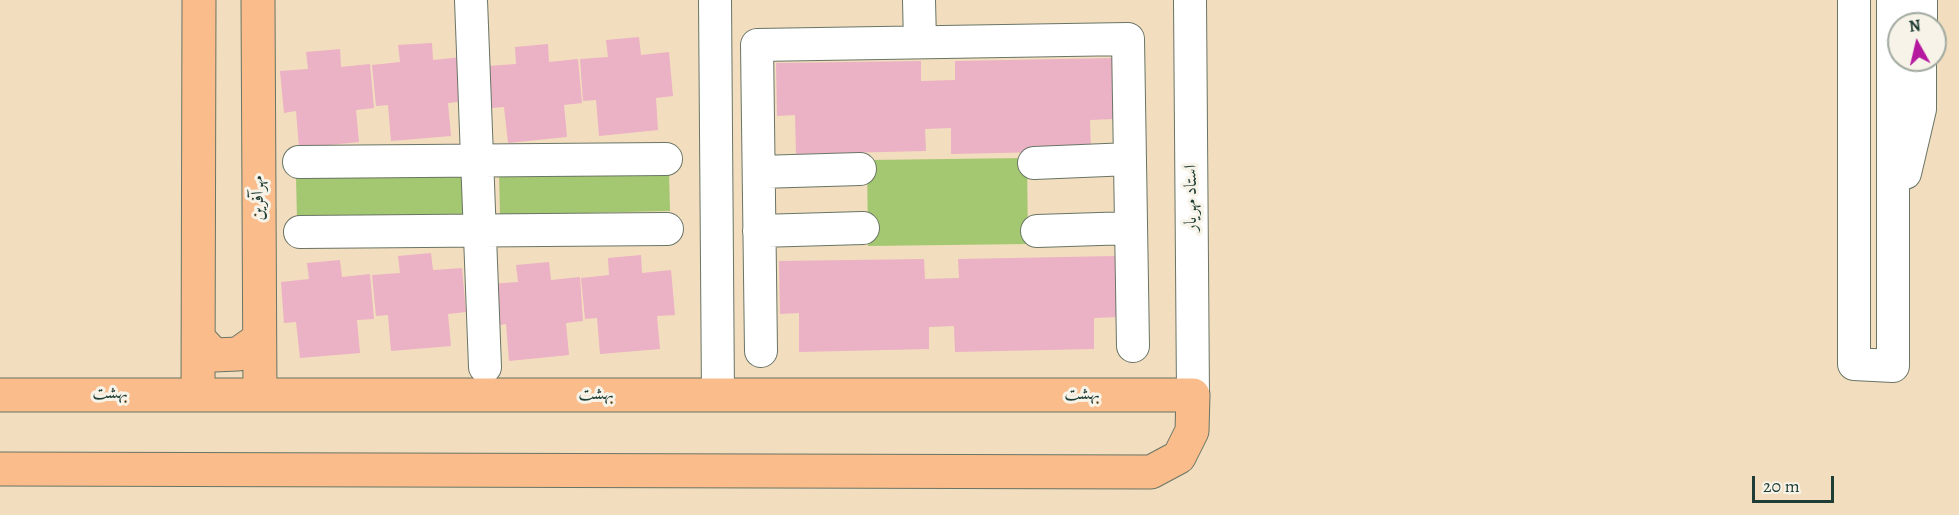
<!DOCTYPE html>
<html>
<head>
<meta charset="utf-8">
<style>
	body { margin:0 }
	#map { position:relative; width:1959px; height:515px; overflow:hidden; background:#f2ddbf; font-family:Alegreya,serif }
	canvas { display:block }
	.north { position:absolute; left:1887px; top:12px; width:60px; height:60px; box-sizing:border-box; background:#f7f3e8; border:2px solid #a1aaa0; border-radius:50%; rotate:352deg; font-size:16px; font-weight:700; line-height:24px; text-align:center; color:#1f3d34 }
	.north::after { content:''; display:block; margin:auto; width:21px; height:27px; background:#b5179e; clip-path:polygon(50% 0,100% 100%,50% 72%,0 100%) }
	.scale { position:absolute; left:1752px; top:476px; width:82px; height:27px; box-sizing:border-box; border:3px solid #1f3d34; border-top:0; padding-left:8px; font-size:18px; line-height:21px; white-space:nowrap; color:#1f3d34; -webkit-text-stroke:4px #f7f3e8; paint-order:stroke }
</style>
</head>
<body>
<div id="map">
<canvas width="1959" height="515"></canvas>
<div class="north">N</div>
<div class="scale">20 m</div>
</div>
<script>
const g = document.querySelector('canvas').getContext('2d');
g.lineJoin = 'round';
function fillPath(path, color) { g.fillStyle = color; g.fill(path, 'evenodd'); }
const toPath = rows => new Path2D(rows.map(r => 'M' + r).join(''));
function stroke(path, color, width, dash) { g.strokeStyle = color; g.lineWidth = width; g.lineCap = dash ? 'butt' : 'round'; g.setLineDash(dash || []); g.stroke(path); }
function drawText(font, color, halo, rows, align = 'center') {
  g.font = font + ' Alegreya,Amiri,serif'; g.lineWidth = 6; g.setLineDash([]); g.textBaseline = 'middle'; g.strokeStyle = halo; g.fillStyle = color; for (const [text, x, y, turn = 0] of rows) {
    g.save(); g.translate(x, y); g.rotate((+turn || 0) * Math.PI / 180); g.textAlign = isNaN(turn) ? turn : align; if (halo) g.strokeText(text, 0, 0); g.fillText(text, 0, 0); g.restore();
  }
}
const green = toPath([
	[1027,158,1028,244,868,246,867,160],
	[669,169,670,211,500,215,499,174],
	[466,172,467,214,297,219,296,177]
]);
const building = toPath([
	[639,37,641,55,669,52,673,96,656,98,658,130,599,136,596,100,583,101,580,59,608,57,606,40],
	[432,43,433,60,462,57,466,101,448,103,451,136,391,141,388,105,376,106,372,65,400,62,398,45],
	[548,44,549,62,578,59,582,103,564,105,567,137,508,143,504,107,492,108,488,66,516,64,515,47],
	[340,49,341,67,370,64,374,108,356,110,359,142,299,148,296,111,284,113,280,71,308,69,306,52],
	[1113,58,1114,119,1090,120,1091,151,951,154,951,128,925,129,926,151,796,154,795,115,777,116,776,63,921,61,921,81,955,80,955,61],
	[431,253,433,270,462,268,466,312,448,314,451,346,391,351,388,315,376,316,372,275,400,273,398,256],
	[641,255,642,273,671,270,675,315,657,316,660,349,600,354,597,318,585,319,581,278,609,275,608,258],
	[1116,256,1118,317,1094,318,1094,349,955,352,954,326,929,327,929,349,799,352,799,313,780,314,779,261,924,259,925,279,959,278,958,259],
	[340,260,342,277,370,274,374,319,357,320,360,353,300,358,296,322,284,323,281,282,309,279,307,263],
	[549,262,551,280,580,277,583,321,566,323,569,355,509,361,506,324,494,326,490,284,518,282,516,265]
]);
const minor = toPath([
	[471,0,485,367],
	[715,0,718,395],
	[919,0,920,42],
	[1190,0,1193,395],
	[1854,0,1854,364,1893,366,1893,0],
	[1921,24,1921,0],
	[299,162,666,159],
	[1034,163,1130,159],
	[759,172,860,169],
	[1905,173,1920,109,1920,60],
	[759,231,863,228],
	[1037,231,1131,228],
	[300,232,667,229],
	[761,351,757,45,1128,39,1133,346]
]);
const major = toPath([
	[258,0,260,395],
	[199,339,214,355,238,354,259,339],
	[198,394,199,0],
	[0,395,1193,395,1192,431,1179,457,1151,472,0,469]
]);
const streetNames = [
	["مهرآفرین",259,198,-90],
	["استاد مهریار",1192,198,-90],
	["بهشت",110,394],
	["بهشت",596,395],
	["بهشت",1082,395]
];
fillPath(green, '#a4c871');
fillPath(building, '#ebb1c4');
stroke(minor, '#697565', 34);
stroke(major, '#697565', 35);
stroke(minor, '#fff', 32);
stroke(major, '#f9bc8a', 33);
drawText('18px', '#1f3d34', '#f7f3e8', streetNames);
</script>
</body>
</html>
